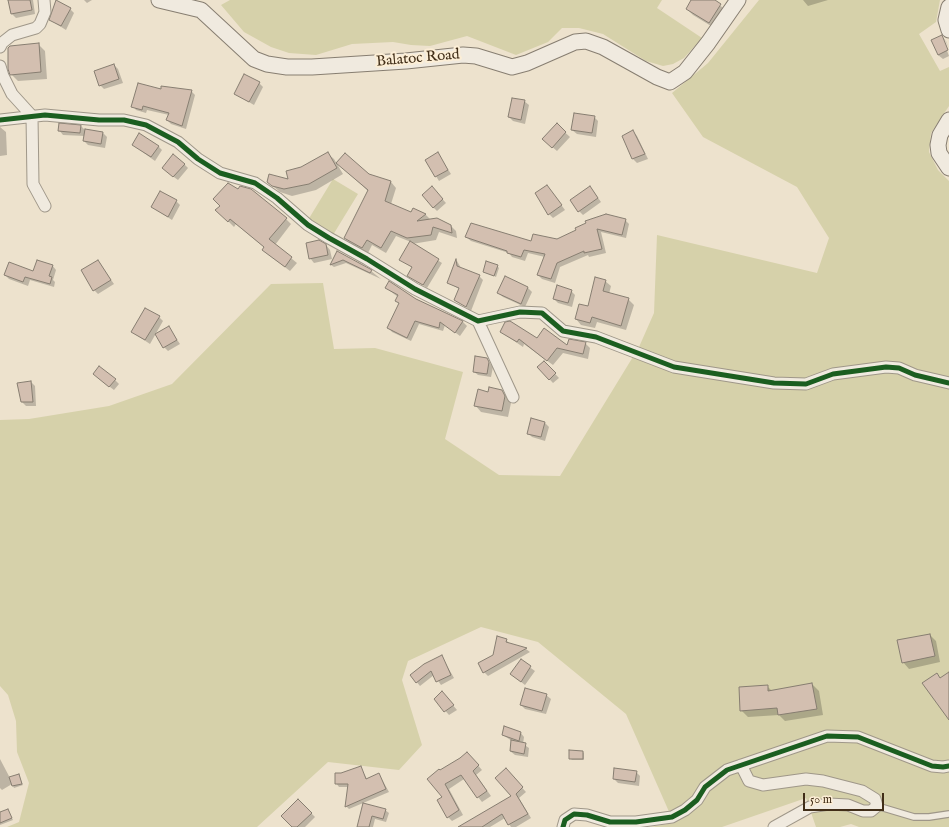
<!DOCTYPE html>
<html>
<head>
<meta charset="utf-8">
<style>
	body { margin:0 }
	#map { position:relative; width:949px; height:827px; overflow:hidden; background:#ede2cd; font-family:"IM FELL English",serif }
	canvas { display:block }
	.scale { position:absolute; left:803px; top:793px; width:81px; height:18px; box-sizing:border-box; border:2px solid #412e18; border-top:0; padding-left:5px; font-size:12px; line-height:14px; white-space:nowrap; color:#412e18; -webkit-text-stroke:3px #fceed6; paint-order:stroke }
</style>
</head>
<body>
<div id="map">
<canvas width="949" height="827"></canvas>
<div class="scale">50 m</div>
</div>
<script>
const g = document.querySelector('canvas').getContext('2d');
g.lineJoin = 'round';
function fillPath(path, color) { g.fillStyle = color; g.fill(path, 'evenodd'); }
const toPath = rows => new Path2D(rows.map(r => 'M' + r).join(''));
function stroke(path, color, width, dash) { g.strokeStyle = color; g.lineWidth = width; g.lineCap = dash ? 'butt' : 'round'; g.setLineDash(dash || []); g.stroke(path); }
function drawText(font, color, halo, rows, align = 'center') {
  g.font = font + ' "IM FELL English",serif'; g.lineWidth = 4; g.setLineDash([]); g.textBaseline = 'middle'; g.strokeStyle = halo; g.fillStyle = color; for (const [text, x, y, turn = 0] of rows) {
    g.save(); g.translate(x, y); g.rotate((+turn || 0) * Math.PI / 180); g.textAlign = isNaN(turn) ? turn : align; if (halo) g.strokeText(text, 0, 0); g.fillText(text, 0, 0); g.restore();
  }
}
const green = toPath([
	[230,0,662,0,657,8,702,38,684,58,673,64,663,66,646,61,603,34,579,28,562,28,548,42,516,55,467,36,430,46,411,45,393,42,352,44,316,55,289,53,271,47,244,32,221,5],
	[759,0,940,0,936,22,919,34,940,71,949,67,949,106,931,133,929,152,938,170,949,181,949,827,859,827,851,824,840,827,816,827,806,798,722,827,650,827,674,823,626,714,538,642,481,627,408,661,402,680,422,745,399,770,328,762,257,827,7,827,19,822,29,783,17,752,16,721,8,695,0,686,0,420,29,419,109,406,172,384,271,284,323,283,334,349,375,348,463,372,445,439,499,475,560,476,639,347,654,313,657,235,817,273,829,238,797,187,703,137,672,93,708,63],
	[333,179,358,194,333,235,308,220]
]);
const shadow = toPath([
	[9,0,33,0,35,14,16,18,12,14],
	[84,0,92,0,87,3],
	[692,0,713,0,727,11,716,29,693,15,687,9],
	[803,0,828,0,808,6],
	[70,9,74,13,66,30,50,20],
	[941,36,946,41,949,48,945,40,943,40,949,56,943,59,938,55],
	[38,44,45,51,47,79,18,81,11,74],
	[114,65,118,69,123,83,104,89,100,85],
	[259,83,263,87,254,105,235,94],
	[161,91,191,91,195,95,186,129,171,124,167,120,169,115,147,110,146,113,136,110,133,106],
	[524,101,529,105,525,124,513,121,509,117],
	[594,117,598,121,596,137,577,134,572,130],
	[557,125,570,137,557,151,543,139],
	[81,126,86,131,103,133,107,137,105,148,88,145,84,141,85,136,63,135,59,130],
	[0,127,6,132,7,155,0,156],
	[633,132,637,136,648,159,637,163,633,159],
	[133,145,158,146,162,150,155,161],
	[327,153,334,159,343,174,316,190,292,196,280,192,268,182,289,180,301,168],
	[438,154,451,174,439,181,426,160],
	[184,164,188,168,178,180,167,172],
	[343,168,391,182,396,188,391,204,412,214,425,214,431,220,450,225,456,231,457,238,439,232,436,240,412,244,442,263,427,288,408,276,413,268,400,259,411,242,396,236,386,253,372,245,368,253,350,243,345,238,368,191],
	[547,186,565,210,553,218,549,214],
	[436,192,446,203,437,211,433,207],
	[594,192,601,202,583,215,579,211],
	[176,201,180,205,172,220,152,207],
	[217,210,286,219,291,224,275,245,297,263,290,271,269,255,264,250,265,248,236,224,234,227],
	[625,220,629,224,626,238,601,232,606,253,589,257,588,255,560,267,555,283,542,279,538,275,545,257,528,253,525,261,512,257,509,253,471,241,466,237,532,243,557,240,578,231,587,223],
	[326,245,330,250,332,259,314,263,310,258],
	[338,252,371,271,381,279,346,263,334,267,331,265],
	[98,261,114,284,98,294,94,290],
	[457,261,461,268,479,276,483,280,471,311,455,299,459,289,449,283],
	[52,265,56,270,53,280,55,282,54,287,30,280,28,286,9,279,5,275,34,272],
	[497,266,499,268,496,277,484,271],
	[505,278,528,288,532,292,525,307,503,297,498,293],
	[605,281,611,286,609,294,628,299,634,305,626,330,597,322,595,328,581,325,576,319,589,307],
	[386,288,416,299,463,322,467,326,460,336,445,325,443,331,419,324,411,341,392,332,388,327,400,304,398,297],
	[571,291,575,295,572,307,558,303,554,299],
	[159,317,163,321,150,344,132,332],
	[169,328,180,344,168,351,164,347],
	[501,332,568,347,585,343,590,348,588,359,563,353,553,365,524,344,523,347],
	[487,359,493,367,491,377,478,375,473,371],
	[544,362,559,378,553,383,538,367],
	[98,378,115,380,119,384,114,390],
	[31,382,35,386,36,406,26,406,22,402],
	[502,391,511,403,508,417,481,412,475,405,489,394],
	[545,423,549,427,545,441,532,437,528,433],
	[930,635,936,641,940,662,909,669,903,662],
	[506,640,510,644,526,649,530,652,488,676,484,672,493,656],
	[442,657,454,678,441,685,434,675,420,686,411,675],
	[521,661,535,671,525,685,511,674],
	[812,684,819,691,823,715,785,721,779,715,748,717,741,710,767,686,772,691],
	[546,695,551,699,546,714,525,709,521,705],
	[446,697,457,710,449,715,435,699],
	[520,732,524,737,523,744,529,748,528,757,515,755,510,751,512,741,503,735],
	[583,752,584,753,584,760,572,760,570,758],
	[471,757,482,770,476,775,491,796,482,802,464,779,449,789,463,815,452,821,448,817,440,771],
	[0,759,10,778,19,775,23,785,14,788,12,784,2,790,0,788],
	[361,768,367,779,379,774,389,792,349,809,346,806,348,787,339,787,336,783,342,774],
	[506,770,526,792,519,798,531,818,516,827,511,827,505,818,490,827,460,827,512,796],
	[636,772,640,776,639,786,618,783,614,779],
	[298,800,315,817,305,827,293,827],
	[364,804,385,810,389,813,386,822,375,819,373,827,358,827],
	[8,810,13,820,0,825,0,813]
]);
const building = toPath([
	[8,0,30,0,32,10,11,14,8,0],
	[56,0,71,8,61,26,49,20,56,0],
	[691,0,715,0,721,4,709,23,686,9,691,0],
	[942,35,948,50,938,55,931,40,942,35],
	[39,43,41,72,10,75,8,69,8,48,10,46,39,43],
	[114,64,119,79,99,86,94,71,114,64],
	[244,74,260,82,249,102,234,94,244,74],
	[138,83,161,89,161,86,192,90,182,126,166,120,169,113,143,106,142,110,131,107,138,83],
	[512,98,525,100,521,120,508,117,512,98],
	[574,113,595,116,592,133,571,130,574,113],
	[59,123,81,125,80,133,58,131,59,123],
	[557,123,566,132,552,148,542,139,557,123],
	[85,129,103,132,101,144,83,141,85,129],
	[633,130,645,154,632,159,622,136,633,130],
	[139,133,159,146,151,157,132,145,139,133],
	[328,152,337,168,309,184,284,189,272,186,267,182,269,174,288,179,286,171,301,167,328,152],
	[438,152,448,170,435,177,425,160,438,152],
	[345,153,369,174,391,181,385,201,411,212,413,208,426,214,417,221,437,218,451,225,452,233,433,227,431,235,407,238,391,231,381,248,367,240,362,248,344,238,368,190,336,163,345,153],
	[173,154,185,164,173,177,162,168,173,154],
	[228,183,238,189,240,186,251,189,287,218,269,239,292,257,285,267,262,250,264,247,230,219,228,222,215,210,220,206,213,199,228,183],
	[547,185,562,205,548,215,535,193,547,185],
	[432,186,443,199,433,208,422,195,432,186],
	[590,186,598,198,578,212,570,200,590,186],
	[160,191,177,200,168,217,151,207,160,191],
	[606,214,626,219,622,235,597,229,602,249,584,253,584,251,557,263,551,279,537,275,545,254,524,250,521,257,507,253,507,251,465,237,471,223,531,241,533,234,557,239,576,230,575,228,586,223,585,221,606,214],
	[319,240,326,244,328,255,309,259,306,243,319,240],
	[410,241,439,259,423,285,407,276,412,267,399,260,410,241],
	[337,251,372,270,370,273,343,260,330,265,337,251],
	[456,259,457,266,480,275,466,307,454,300,459,288,447,283,456,259],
	[37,260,53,265,49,276,52,277,50,284,25,277,23,282,4,275,9,262,33,271,37,260],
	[98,260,111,280,93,291,81,270,98,260],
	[486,261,498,265,494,276,483,272,486,261],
	[505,276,528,287,521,304,497,293,505,276],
	[595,277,606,280,603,291,629,298,621,326,592,317,590,323,575,319,579,304,588,306,595,277],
	[389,281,416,299,463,321,455,333,440,322,439,328,415,321,407,338,387,328,399,303,395,301,398,295,385,288,389,281],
	[557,285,572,290,568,303,553,299,557,285],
	[145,308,160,316,145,340,131,332,145,308],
	[510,321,537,338,544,328,567,345,569,339,586,342,583,354,557,348,547,361,519,339,517,342,500,332,505,322,510,321],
	[169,326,177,340,163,348,155,334,169,326],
	[475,356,487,358,489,362,487,374,473,372,475,356],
	[544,361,556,373,549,380,537,367,544,361],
	[99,366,116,379,109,387,93,374,99,366],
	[31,381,33,402,21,402,17,383,31,381],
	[489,387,502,390,505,396,502,411,474,406,478,389,488,392,489,387],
	[531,418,545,422,541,437,527,434,531,418],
	[930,634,935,656,902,663,897,640,930,634],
	[497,636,507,639,506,642,527,648,483,673,478,663,493,655,497,636],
	[442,655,451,675,436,682,431,671,416,683,410,675,424,664,442,655],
	[521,659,531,666,521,682,510,674,521,659],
	[949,672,949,720,922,683,937,673,940,678,949,672],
	[812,683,817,709,778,715,777,708,740,711,739,687,768,685,768,691,812,683],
	[525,688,547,694,542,711,520,705,525,688],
	[442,691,454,705,444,712,434,699,442,691],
	[504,726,521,732,519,741,502,735,504,726],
	[511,740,526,743,524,754,510,751,511,740],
	[569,750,583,751,583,759,569,759,569,750],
	[467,752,479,765,473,771,487,791,477,798,461,775,445,784,459,810,447,818,437,800,442,797,427,779,439,769,440,770,460,758,467,752],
	[361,766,366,779,379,773,386,789,345,807,348,784,335,784,335,773,341,773,361,766],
	[506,768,523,787,516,794,528,814,508,825,502,814,482,827,458,827,511,796,495,778,506,768],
	[614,768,637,771,635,782,613,779,614,768],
	[19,774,22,784,12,786,9,777,19,774],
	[298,799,312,813,297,827,292,827,281,816,298,799],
	[363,803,386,809,383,819,372,816,369,827,357,827,363,803],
	[8,809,12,818,0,823,0,812,8,809]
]);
const service = toPath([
	[877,806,914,817,929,817,949,814]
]);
const minor = toPath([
	[0,47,2,43,12,35,36,28,40,24,45,12,44,0],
	[0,66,3,76,12,94,32,116,33,184,45,206],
	[0,120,45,115,99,120,124,120,146,125,178,142,198,159,220,173,255,183,277,198,308,225,329,238,367,259,415,289,478,321,520,312,542,313,563,331,596,337,674,367,774,383,806,384,833,374,886,367,899,368,915,375,949,383],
	[478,321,513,397],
	[741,765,749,781,763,785,806,779,823,781,862,791,875,799,877,806,871,811,863,811,848,805,829,804,810,807,774,827],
	[563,827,565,820,574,814,587,815,610,822,636,822,672,817,685,810,697,800,705,787,727,770,827,736,858,737,932,766,943,767,949,766]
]);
const secondary = toPath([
	[159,0,201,10,254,59,267,64,287,67,312,67,406,61,463,55,476,56,512,67,527,63,575,42,586,41,603,47,657,77,670,82,685,72,708,43,738,0],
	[949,7,946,20,949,30],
	[949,120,940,135,938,145,939,153,949,168]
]);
const cycleway = toPath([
	[0,120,45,115,99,120,124,120,146,125,178,142,198,159,220,173,255,183,277,198,308,225,329,238,367,259,415,289,478,321,520,312,542,313,563,331,596,337,674,367,774,383,806,384,833,374,886,367,899,368,915,375,949,383],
	[563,827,565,820,574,814,587,815,610,822,636,822,672,817,685,810,697,800,705,787,727,770,827,736,858,737,932,766,943,767,949,766]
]);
const streetNames = [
	["Balatoc Road",418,59,-5]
];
fillPath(green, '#d6d1aa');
fillPath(shadow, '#0003');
fillPath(building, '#d3bfb0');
stroke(building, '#877e71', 1);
stroke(service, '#9f9789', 8);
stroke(minor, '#9f9789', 13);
stroke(secondary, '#877e71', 17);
stroke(service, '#f0eadf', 5.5);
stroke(minor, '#f0eadf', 11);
stroke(secondary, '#f0eadf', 15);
stroke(cycleway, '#1b5e20', 5);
drawText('15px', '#412e18', '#fceed6', streetNames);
</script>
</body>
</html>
